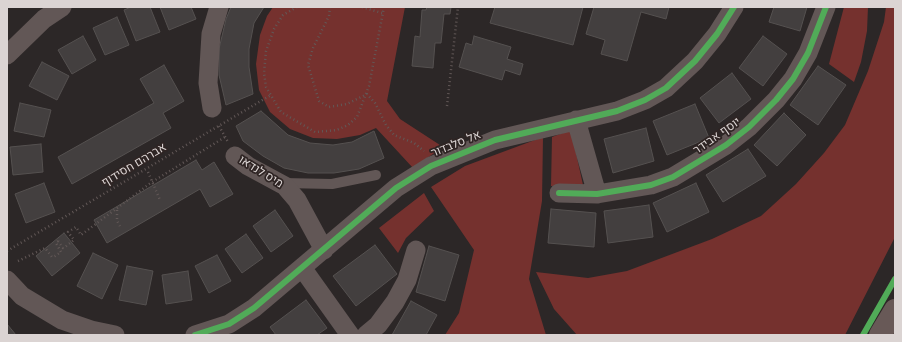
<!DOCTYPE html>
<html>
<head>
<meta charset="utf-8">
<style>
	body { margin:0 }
	#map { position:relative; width:902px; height:342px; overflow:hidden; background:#2c2727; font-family:Karla,sans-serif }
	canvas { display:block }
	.frame { position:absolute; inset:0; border:8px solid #dbd4d3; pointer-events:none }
</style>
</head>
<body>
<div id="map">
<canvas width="902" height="342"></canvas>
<div class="frame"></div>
</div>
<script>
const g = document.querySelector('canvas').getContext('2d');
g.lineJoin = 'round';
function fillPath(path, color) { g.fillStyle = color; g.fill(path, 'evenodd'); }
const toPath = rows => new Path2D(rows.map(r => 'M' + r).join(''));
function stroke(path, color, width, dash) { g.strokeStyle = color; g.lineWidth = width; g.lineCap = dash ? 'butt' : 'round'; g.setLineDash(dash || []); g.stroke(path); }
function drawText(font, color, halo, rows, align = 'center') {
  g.font = font + ' Karla,Heebo,sans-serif'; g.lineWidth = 3.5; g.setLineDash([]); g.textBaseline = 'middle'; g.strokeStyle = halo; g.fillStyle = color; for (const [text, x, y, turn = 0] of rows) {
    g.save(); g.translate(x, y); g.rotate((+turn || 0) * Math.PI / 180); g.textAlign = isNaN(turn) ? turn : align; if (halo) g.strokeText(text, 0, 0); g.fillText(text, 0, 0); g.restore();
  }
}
const green = toPath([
	[273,7,405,7,387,101,400,119,443,147,413,168,376,128,360,135,337,139,313,138,290,129,270,112,259,90,256,64,260,35,267,16],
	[844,7,868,7,867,31,861,62,854,82,829,64],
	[886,7,895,7,895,237,845,335,577,335,554,309,536,272,588,278,627,271,712,239,761,216,796,184,824,153,845,125,868,71,884,22],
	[571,130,583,185,551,186,552,137],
	[543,137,542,201,529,279,546,335,445,335,459,313,474,250,431,187,465,166],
	[424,193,434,211,406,238,398,253,379,228]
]);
const building = toPath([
	[131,7,150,7,160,32,136,41,124,10,131,7],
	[160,7,191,7,196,19,169,30,160,7],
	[231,7,264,7,254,23,249,49,249,67,253,94,226,105,219,75,219,49,226,19,231,7],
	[427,7,451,7,450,14,444,14,441,43,435,43,433,68,412,66,415,36,420,37,422,10,426,10,427,7],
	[495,7,583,7,573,45,490,23,495,7],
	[594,7,669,7,666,19,641,12,627,61,601,54,605,40,586,34,594,7],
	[774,7,807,7,800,31,769,22,774,7],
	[117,17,129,45,105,55,93,28,117,17],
	[83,36,96,60,72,74,58,50,83,36],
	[474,36,511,47,507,59,523,64,520,75,505,70,502,80,459,67,466,43,472,45,474,36],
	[763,36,787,54,763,86,739,68,763,36],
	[42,62,69,76,57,100,29,86,42,62],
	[164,65,184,101,163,113,171,128,72,184,58,157,154,103,140,79,164,65],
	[818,66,846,85,818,125,790,105,818,66],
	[732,73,751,99,719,123,700,98,732,73],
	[20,103,51,110,44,137,14,131,20,103],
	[695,104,709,138,667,155,653,121,695,104],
	[261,111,288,135,310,143,333,145,352,142,374,131,384,158,359,169,334,173,308,173,284,168,263,156,243,141,236,126,261,111],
	[784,113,806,135,777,166,754,145,784,113],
	[646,128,654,161,613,173,604,139,646,128],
	[41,144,43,172,13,175,10,147,41,144],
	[748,149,766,176,723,202,706,175,748,149],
	[196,160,202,170,214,162,233,194,210,207,200,189,107,243,94,220,196,160],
	[44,183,55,212,26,223,15,194,44,183],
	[696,183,709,212,667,232,653,203,696,183],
	[649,205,653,237,608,243,604,211,649,205],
	[551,209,596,213,594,247,548,243,551,209],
	[275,210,293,236,271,252,253,226,275,210],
	[64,233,80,253,52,276,36,256,64,233],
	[246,234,263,258,242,273,225,249,246,234],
	[375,245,397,274,356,306,333,276,375,245],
	[429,246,459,255,445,301,416,292,429,246],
	[93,253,118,265,102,299,77,286,93,253],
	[217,255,231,281,209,293,195,266,217,255],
	[127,266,153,271,146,305,119,300,127,266],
	[188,271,192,300,166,304,162,275,188,271],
	[306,300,327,328,317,335,276,335,270,327,306,300],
	[411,301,437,315,426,335,392,335,411,301],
	[7,324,16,335,7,335,7,324]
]);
const path = toPath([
	[297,7,283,15,274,29,266,51,264,73,266,87,281,112,315,132,337,130,348,125,357,117,369,86,384,7],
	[330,7,329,16,313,48,308,65,319,101,329,107,347,104,367,94,375,103,386,125,394,135,414,143,424,151],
	[362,7,382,13],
	[447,106,458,7],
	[219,126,228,142],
	[148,172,160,200],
	[117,210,117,221,120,226],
	[58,241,63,248,65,247,74,240,68,232,76,227,81,235,152,182,225,137],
	[7,251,271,95],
	[18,261,45,248,52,257,55,256,61,252,56,243,58,241]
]);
const service = toPath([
	[283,183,332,184,376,175]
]);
const minor = toPath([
	[7,55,44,19,62,7],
	[212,108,208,83,211,34,219,7],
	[576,120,597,194],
	[235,156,248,166,285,186,297,200,324,250],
	[559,193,597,194,651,185,673,177,726,145,749,127,776,100,793,79,808,53,826,7],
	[303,269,350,335],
	[7,280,22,296,62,320,91,330,115,335],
	[195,335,229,324,254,308,396,188,431,166,495,140,617,111,645,100,666,88,695,61,717,34,734,7],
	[366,335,378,325,395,302,407,280,416,250]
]);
const secondary = toPath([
	[880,335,895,310]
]);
const cycleway = toPath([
	[559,193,597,194,651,185,673,177,726,145,749,127,776,100,793,79,808,53,826,7],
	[195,335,229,324,254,308,396,188,431,166,495,140,617,111,645,100,666,88,695,61,717,34,734,7],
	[863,335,895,279]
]);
const streetNames = [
	["יוסף אבידר",717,136,-35],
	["אל סלבדור",456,144,-22],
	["אברהם חסידוף",134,165,-31],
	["מיס לנדאו",261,172,32]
];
fillPath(green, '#75312e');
fillPath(building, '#433f3f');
stroke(building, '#555150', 1);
stroke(path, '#625857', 2.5, [1, 3]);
stroke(service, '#625756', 10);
stroke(minor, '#625756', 19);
stroke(secondary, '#685957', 22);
stroke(cycleway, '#51ab58', 6);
drawText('12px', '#dbd4d3', '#2f2524', streetNames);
</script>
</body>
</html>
